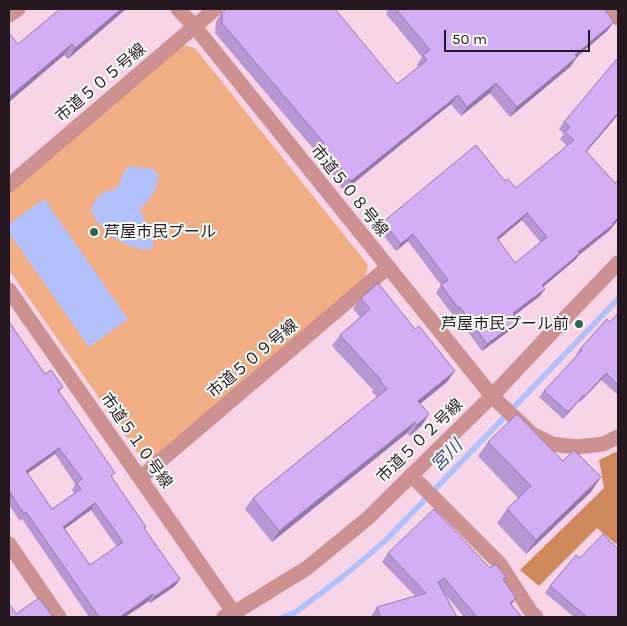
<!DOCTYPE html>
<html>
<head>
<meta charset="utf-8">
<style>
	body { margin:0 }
	#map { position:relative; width:627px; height:626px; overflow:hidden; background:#f8d4e8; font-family:Karla,sans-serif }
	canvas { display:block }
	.frame { position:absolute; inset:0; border:10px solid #251820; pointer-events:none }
	.scale { position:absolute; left:444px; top:30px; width:146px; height:22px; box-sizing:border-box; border:2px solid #251820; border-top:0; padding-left:6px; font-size:15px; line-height:18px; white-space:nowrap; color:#251820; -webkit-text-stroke:4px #fff; paint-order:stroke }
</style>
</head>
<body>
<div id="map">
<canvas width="627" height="626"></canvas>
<div class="frame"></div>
<div class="scale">50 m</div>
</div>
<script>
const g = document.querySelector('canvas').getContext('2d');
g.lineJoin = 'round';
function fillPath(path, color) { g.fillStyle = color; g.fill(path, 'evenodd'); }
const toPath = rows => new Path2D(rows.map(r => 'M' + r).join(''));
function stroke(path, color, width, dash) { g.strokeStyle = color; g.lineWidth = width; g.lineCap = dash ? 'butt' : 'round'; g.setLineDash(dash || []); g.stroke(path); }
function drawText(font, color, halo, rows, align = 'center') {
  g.font = font + ' Karla,"Noto Sans JP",sans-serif'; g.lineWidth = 4; g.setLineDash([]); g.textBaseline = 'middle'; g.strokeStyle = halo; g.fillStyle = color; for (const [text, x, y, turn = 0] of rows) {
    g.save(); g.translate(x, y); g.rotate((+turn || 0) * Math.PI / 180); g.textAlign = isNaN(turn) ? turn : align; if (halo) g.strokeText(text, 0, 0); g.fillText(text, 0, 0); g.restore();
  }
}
const green = toPath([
	[182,45,195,48,368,265,365,278,151,459,140,456,9,270,9,193]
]);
const forest = toPath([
	[618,451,618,542,616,544,597,528,539,586,520,570,604,488,599,460]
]);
const water = toPath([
	[130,166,153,169,159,175,157,185,152,195,140,210,153,239,153,248,143,250,128,245,111,237,95,219,91,209,96,199,104,192,114,190,119,185,124,171],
	[44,199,128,319,89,347,9,233,9,224]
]);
const stream = toPath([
	[283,617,296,612,345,575,386,540,618,299]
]);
const minor = toPath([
	[607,9,618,18],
	[9,185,215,9],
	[9,290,234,613],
	[492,396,532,434,552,444,577,447,603,444,618,437],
	[411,475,500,564,531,612,536,617],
	[140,478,388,267],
	[9,544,59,617]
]);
const tertiary = toPath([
	[178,9,195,27,492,396],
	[9,15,18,9],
	[224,617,234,613,307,568,368,518,492,396,569,314,618,263]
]);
const wall = toPath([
	[60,9,126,9,68,59,64,55,9,102,18,44],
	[389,9,604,9,607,31,577,57,570,67,510,117,490,93,461,116,451,104,344,191,315,155,317,153,215,33,216,22,222,12,397,84,418,67,417,65,422,57,386,14],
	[618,61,618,115,587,151,614,225,609,231,579,255,575,260,543,287,540,296,514,316,518,321,513,328,482,351,455,314,453,315,436,293,441,285,408,241,396,251,378,229,383,222,505,181,516,188,567,146,560,139,564,134,559,129,564,122],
	[522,220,540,242,515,263,498,240],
	[361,298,447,382,420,404,422,425,410,436,407,433,272,542,245,509,253,498,377,397,372,392,373,390,332,346,340,335,360,317,353,309],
	[618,313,618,395,601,380,580,402,579,401,563,419,539,397,544,391,577,356,576,355,580,349,610,322],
	[9,322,45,374,63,387,59,392,112,478,146,527,144,529,180,579,175,586,150,603,149,601,125,617,89,617,22,519,20,521,9,505],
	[55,454,75,484,72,490,74,493,52,509,27,474],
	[91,510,117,547,90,565,65,529],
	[488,442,591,492,526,554,497,523,507,509,518,498,478,456],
	[388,553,490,568,506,577,504,579,511,605,522,617,464,617,445,594,457,617,371,617,371,616,377,607,415,596,382,562],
	[580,558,618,617,574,617,545,593,550,586]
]);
const shadedWall = toPath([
	[121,9,126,9,68,59,75,48],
	[614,22,607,31,577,57,570,67,510,117,517,107,575,55],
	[72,44,64,55,9,102,9,97],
	[496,83,490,93,461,116,467,107],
	[458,95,451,104,344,191,351,181],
	[618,113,618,115,581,158,586,151],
	[527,213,522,220,492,245,497,238],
	[618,218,618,220,614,225,609,231,579,255,575,260,537,292,542,285,578,252],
	[413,234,408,241,396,251,401,244],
	[545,289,540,296,508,320,513,313],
	[518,321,513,328,482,351,487,344],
	[455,371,447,382,410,412,418,401],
	[606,373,601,380,580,402,585,396],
	[584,395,579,401,563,419,568,412],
	[429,414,422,425,410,436,417,425],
	[415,422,407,433,272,542,279,531],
	[59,448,55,454,21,478,26,471],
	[601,477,591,492,526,554,536,540],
	[95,503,91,510,58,533,63,527],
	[180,579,175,586,150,603,155,596],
	[153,594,149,601,125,617,120,617],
	[516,598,510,607,510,603]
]);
const building = toPath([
	[60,9,121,9,75,48,72,44,9,97,9,35,10,34,18,44,60,9],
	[227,9,335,9,397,84,427,60,423,55,430,50,396,9,604,9,614,22,575,55,577,57,517,107,496,83,467,107,458,95,351,181,322,145,324,143,222,23,222,12,227,9],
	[616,60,618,61,618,113,586,151,615,183,618,180,618,218,613,223,614,224,578,252,580,253,542,285,545,289,513,313,518,321,487,344,460,307,458,308,441,285,448,280,413,234,401,244,383,222,476,145,505,181,508,179,516,188,574,140,565,132,570,127,564,122,616,60],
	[527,213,547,237,515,263,497,238,527,213],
	[378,283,415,329,419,326,455,371,418,401,429,414,417,425,415,422,279,531,253,498,387,389,380,381,381,380,340,335,370,309,361,298,378,283],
	[618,313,618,385,606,373,585,396,584,395,568,412,544,391,582,350,580,349,607,319,610,322,618,313],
	[9,322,45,374,51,370,63,387,58,390,115,473,111,476,146,527,144,528,180,579,155,596,153,594,120,617,99,617,26,512,24,514,9,491,9,322],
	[59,448,82,479,77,483,81,489,52,509,26,471,59,448],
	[95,503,123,542,90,565,63,527,95,503],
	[517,414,563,461,574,450,601,477,536,540,507,509,531,486,488,442,517,414],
	[434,509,490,568,496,564,506,577,503,579,516,598,510,603,522,617,477,617,444,578,438,582,457,617,380,617,377,607,426,593,388,553,434,509],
	[603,534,618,549,618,617,587,617,550,586,576,555,580,558,603,534],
	[39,598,53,617,9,617,9,603,16,614,39,598]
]);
const markers = [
	[94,232,5,"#2c6954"],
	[579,324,5,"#2c6954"]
];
const streetNames = [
	["市道５０５号線",101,83,-40],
	["市道５０８号線",349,191,51],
	["市道５０９号線",253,359,-40],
	["市道５１０号線",136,441,55],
	["市道５０２号線",420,441,-44]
];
const poiNames = [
	["芦屋市民プール",104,232],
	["芦屋市民プール前",569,324,"right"]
];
const waterNames = [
	["宮川",447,456,-46]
];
fillPath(green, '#f1ae84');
fillPath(forest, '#cf885b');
fillPath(water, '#b2c1fb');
stroke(stream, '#b2c1fb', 5.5);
stroke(minor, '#ce9192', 15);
stroke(tertiary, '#ce9192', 15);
fillPath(wall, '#b696d3');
fillPath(shadedWall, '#947aac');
fillPath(building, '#d4aef5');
stroke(building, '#947aac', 1);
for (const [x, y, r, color] of markers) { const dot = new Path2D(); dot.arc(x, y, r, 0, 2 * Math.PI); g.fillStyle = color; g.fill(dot); stroke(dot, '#fff', 2); }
drawText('16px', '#251820', '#fff', streetNames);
drawText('16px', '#251820', '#fff', poiNames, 'left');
drawText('italic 18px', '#394598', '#fff', waterNames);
</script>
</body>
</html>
